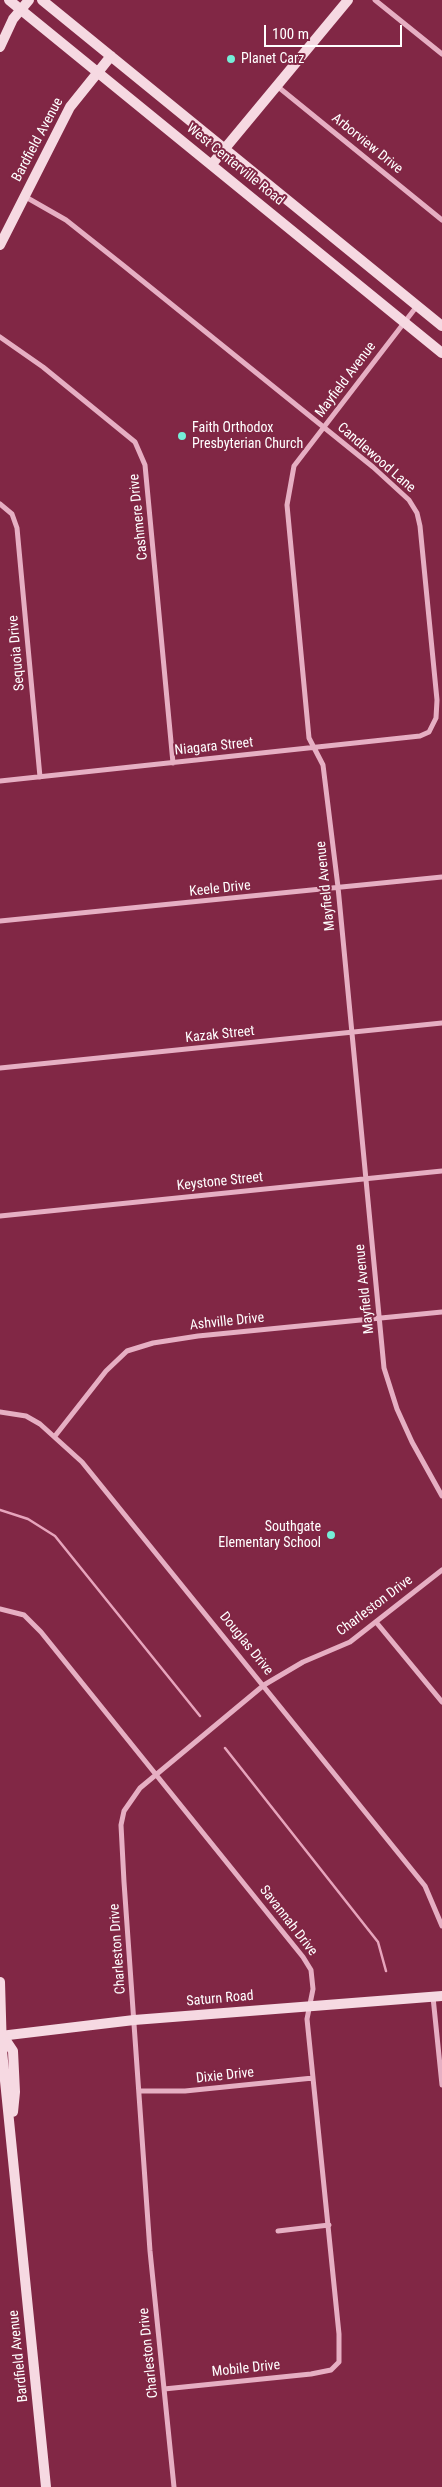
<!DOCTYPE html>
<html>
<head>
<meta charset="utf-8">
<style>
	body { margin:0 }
	#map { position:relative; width:442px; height:2487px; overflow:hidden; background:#812745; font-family:"Roboto Condensed",sans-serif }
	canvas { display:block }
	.scale { position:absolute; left:264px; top:25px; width:138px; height:22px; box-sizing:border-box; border:2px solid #fff; border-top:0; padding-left:6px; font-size:15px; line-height:18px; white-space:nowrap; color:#fff; -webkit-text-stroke:4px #812745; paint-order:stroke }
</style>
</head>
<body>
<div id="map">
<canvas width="442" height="2487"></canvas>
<div class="scale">100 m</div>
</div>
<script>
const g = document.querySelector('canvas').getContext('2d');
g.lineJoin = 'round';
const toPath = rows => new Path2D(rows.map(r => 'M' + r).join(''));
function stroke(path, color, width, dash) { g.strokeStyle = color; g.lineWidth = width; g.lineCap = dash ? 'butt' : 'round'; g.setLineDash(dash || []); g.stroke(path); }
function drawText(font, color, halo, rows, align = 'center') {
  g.font = font + ' "Roboto Condensed",sans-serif'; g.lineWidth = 4; g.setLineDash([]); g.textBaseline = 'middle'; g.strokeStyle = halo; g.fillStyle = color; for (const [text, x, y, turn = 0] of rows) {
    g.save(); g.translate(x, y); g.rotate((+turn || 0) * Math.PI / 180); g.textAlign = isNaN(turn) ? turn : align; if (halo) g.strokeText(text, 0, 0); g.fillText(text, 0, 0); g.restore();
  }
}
const stream = toPath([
	[0,1510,28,1519,55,1536,200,1716],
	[225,1748,378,1942,386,1971]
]);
const street = toPath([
	[375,0,442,54],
	[277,86,442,220],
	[417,306,294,466,287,505,309,738,323,765,338,887,384,1368,397,1409,412,1442,442,1496],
	[0,337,43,367,135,442,145,465,173,763],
	[0,504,12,514,17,528,40,777],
	[0,781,420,736,429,732,436,718,437,700,420,526,417,513,409,500,373,467,124,266,66,220,24,196],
	[0,921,442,877],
	[0,1068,442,1023],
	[0,1216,442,1171],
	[0,1412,26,1416,40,1424,82,1462,425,1886,442,1926],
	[55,1436,106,1371,127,1351,153,1343,198,1336,442,1312],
	[0,1609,24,1615,41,1632,303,1957,311,1970,313,1989,307,2019,339,2334,339,2362,331,2370,311,2374,164,2389],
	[376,1622,442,1702],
	[433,1997,442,2085],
	[140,2091,185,2091,313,2078],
	[278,2231,329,2225],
	[174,2487,150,2251,124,1882,121,1825,124,1811,140,1788,264,1685,303,1662,350,1642,442,1570]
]);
const secondary = toPath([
	[9,0,442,353],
	[42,0,442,326],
	[0,47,13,19,29,0],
	[212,164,348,0],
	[0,245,70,107,111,56],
	[0,1982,2,2051,46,2487],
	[0,2036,134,2020,442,1996],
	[3,2036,13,2051,15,2092,13,2112]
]);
const markers = [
	[231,59,5,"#75eed8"],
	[182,436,5,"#75eed8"],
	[331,1535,5,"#75eed8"]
];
const poiNames = [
	["Planet Carz",241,59],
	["Faith Orthodox",192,428],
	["Presbyterian Church",192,444],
	["Southgate",321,1527,"right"],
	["Elementary School",321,1543,"right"]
];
const streetNames = [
	["Bardfield Avenue",38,140,-62],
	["Arborview Drive",367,144,39],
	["West Centerville Road",235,165,39],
	["Mayfield Avenue",346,380,-53],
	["Candlewood Lane",376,458,41],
	["Cashmere Drive",139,517,-96],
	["Sequoia Drive",17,653,-95],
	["Niagara Street",214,747,-6],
	["Mayfield Avenue",326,886,-96],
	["Keele Drive",220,889,-6],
	["Kazak Street",220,1035,-6],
	["Keystone Street",220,1182,-6],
	["Mayfield Avenue",365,1289,-96],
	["Ashville Drive",227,1322,-6],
	["Charleston Drive",375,1606,-37],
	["Douglas Drive",246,1644,51],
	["Savannah Drive",288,1921,52],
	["Charleston Drive",118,1949,-94],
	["Saturn Road",220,1999,-5],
	["Dixie Drive",225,2076,-6],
	["Charleston Drive",149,2353,-96],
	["Bardfield Avenue",19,2356,-96],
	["Mobile Drive",246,2369,-6]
];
stroke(stream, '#e7a4bc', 2.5);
stroke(street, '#e6afc3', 5);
stroke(secondary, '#f6d9e2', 10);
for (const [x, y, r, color] of markers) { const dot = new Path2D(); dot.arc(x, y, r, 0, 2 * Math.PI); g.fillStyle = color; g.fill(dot); stroke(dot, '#812745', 2); }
drawText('14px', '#fff', '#812745', poiNames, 'left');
drawText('14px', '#fff', '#812745', streetNames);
</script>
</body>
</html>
